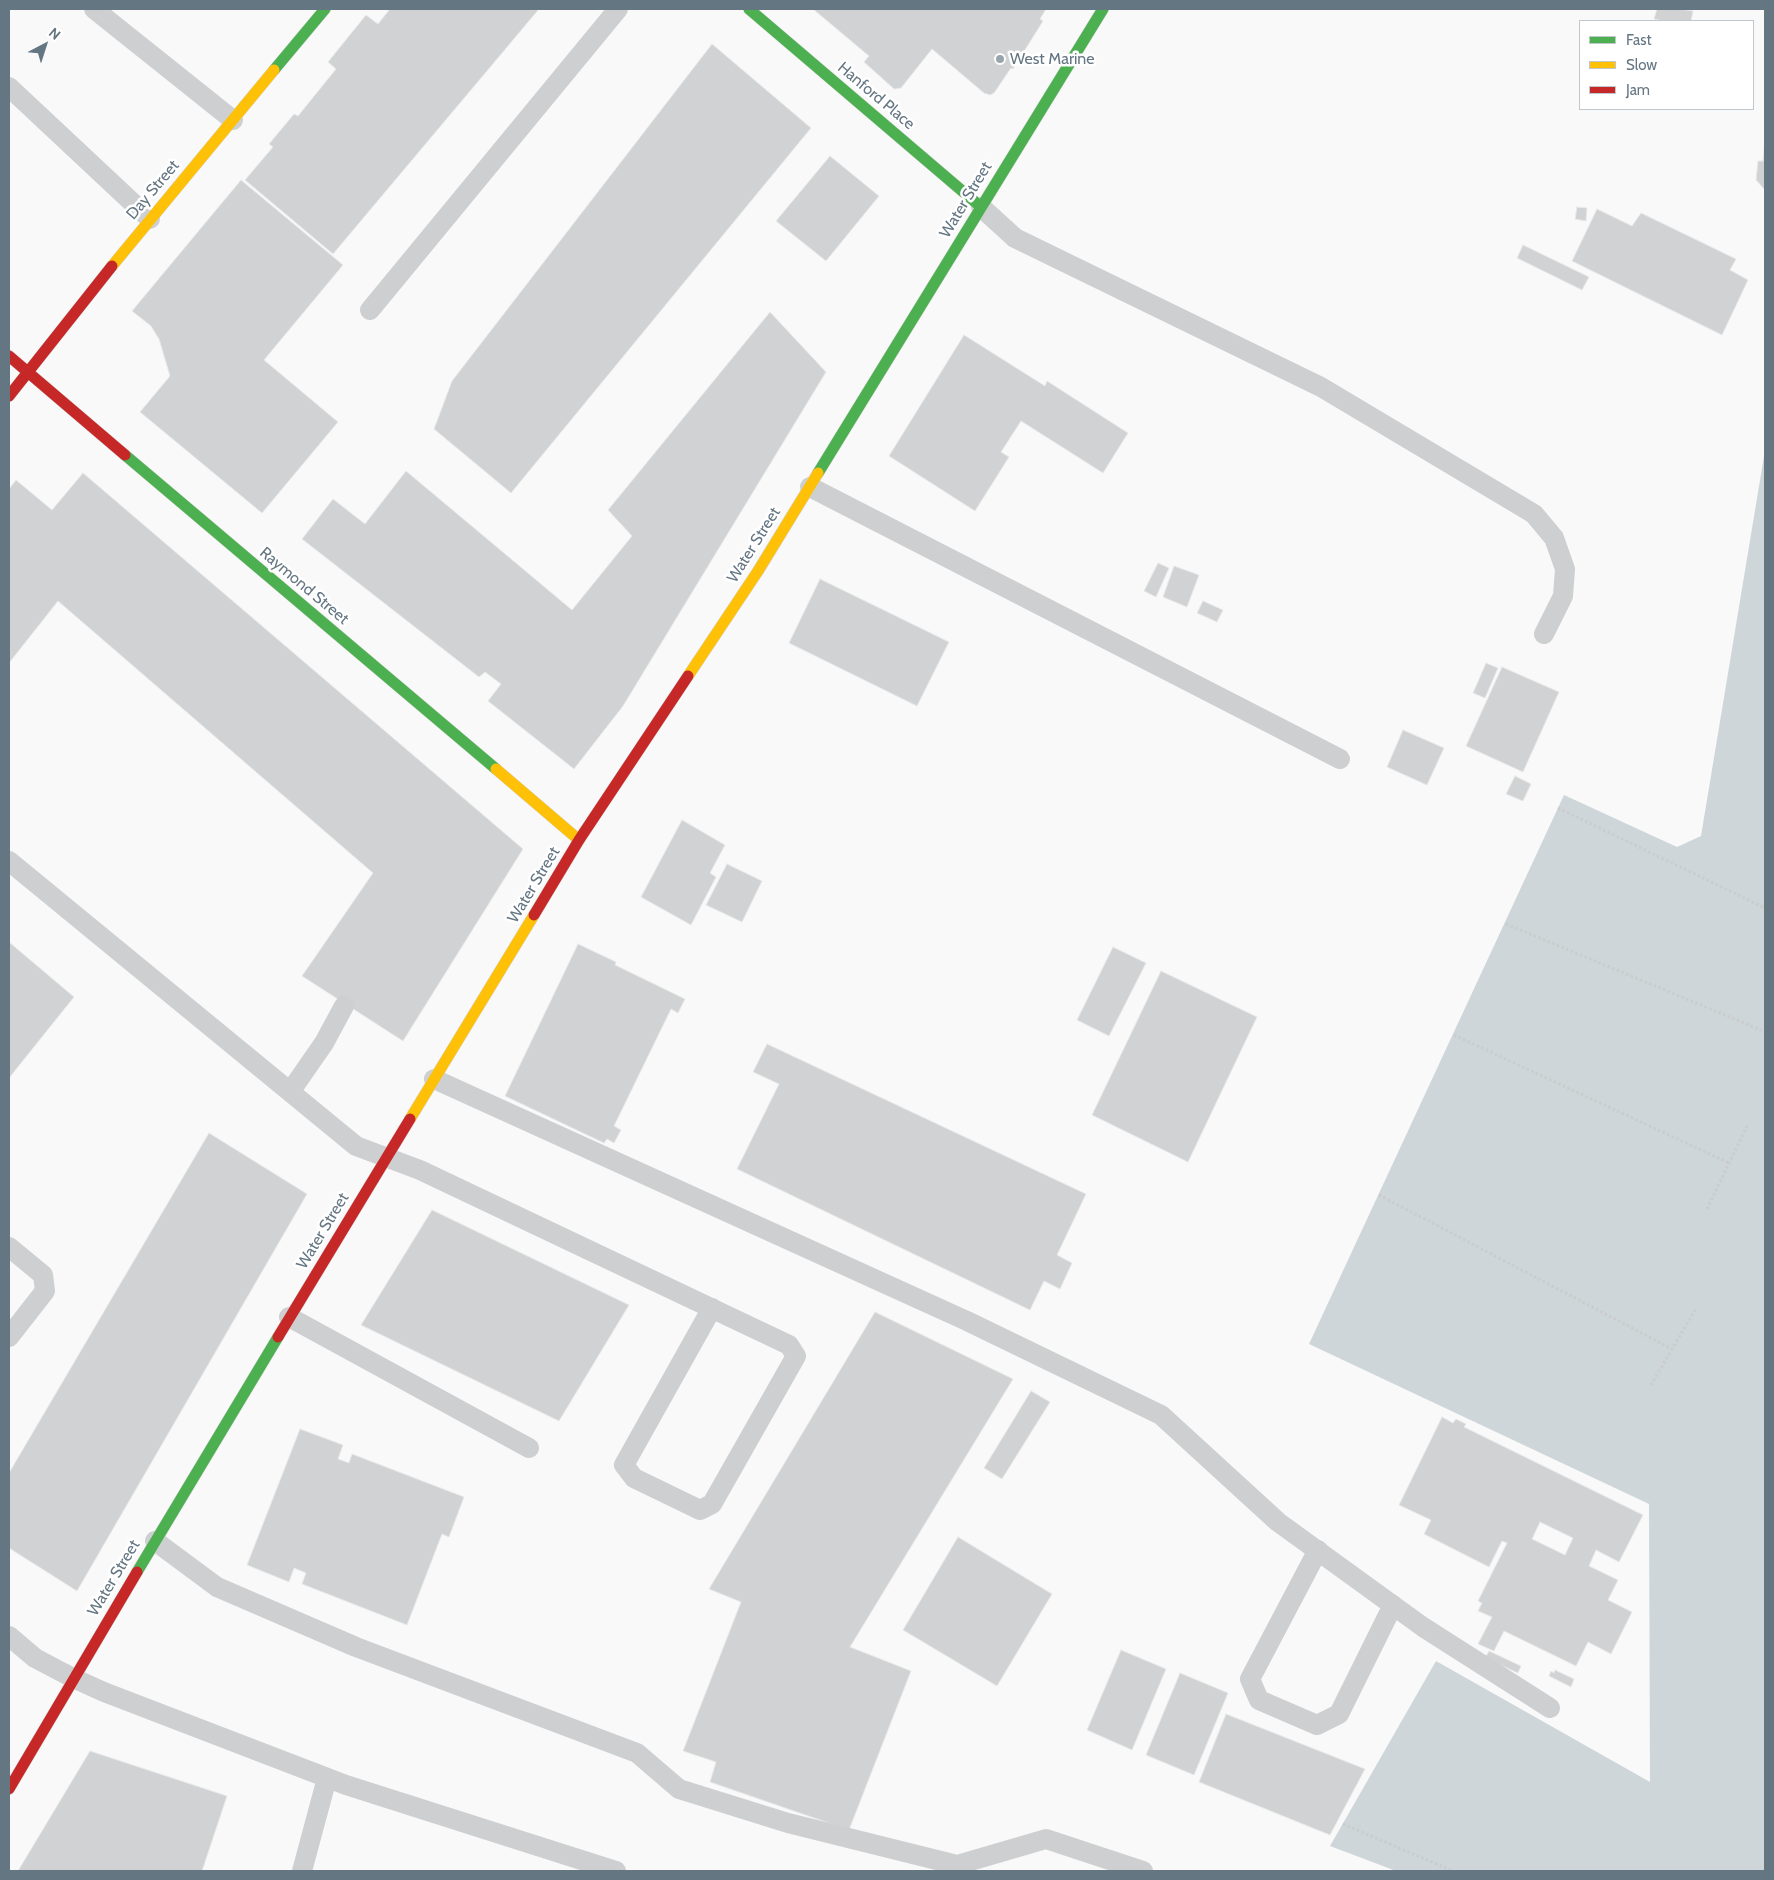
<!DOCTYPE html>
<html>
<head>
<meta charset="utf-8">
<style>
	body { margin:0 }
	#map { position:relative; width:1774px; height:1880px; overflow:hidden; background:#f9f9f9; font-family:Cabin,sans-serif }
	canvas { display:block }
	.frame { position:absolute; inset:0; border:10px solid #657683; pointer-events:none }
	.legend { position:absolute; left:1579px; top:20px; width:175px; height:90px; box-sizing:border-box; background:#fff; border:1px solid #c1c8cd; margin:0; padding:6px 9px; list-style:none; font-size:15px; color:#657683 }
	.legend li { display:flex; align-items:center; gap:10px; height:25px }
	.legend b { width:25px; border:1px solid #c1c8cd }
	.north { position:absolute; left:20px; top:20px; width:50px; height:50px; -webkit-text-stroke:4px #fff; paint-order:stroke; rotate:40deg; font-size:14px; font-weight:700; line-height:20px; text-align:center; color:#657683 }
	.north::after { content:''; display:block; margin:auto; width:18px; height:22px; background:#657683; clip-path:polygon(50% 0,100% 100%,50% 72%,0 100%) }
</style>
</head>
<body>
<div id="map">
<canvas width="1774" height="1880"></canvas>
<div class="frame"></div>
<ul class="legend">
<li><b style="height:6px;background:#4caf50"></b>Fast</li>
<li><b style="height:6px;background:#ffc107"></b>Slow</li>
<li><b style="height:6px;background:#c62828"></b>Jam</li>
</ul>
<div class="north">N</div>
</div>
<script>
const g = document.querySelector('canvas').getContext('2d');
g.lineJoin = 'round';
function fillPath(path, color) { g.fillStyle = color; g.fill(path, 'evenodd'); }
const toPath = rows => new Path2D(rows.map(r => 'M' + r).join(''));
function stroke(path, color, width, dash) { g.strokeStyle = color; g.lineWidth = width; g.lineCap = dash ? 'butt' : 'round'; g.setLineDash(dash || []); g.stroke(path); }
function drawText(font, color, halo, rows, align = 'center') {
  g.font = font + ' Cabin,sans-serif'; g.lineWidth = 5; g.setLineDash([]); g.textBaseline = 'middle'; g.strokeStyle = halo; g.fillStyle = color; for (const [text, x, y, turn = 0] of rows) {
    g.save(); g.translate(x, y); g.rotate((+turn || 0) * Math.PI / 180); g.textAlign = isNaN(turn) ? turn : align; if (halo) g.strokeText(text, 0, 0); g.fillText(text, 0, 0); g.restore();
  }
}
const water = toPath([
	[1765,450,1765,1871,1396,1871,1330,1846,1436,1661,1650,1782,1649,1504,1309,1344,1564,795,1677,847,1701,836]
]);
const building = toPath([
	[390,9,539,9,333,254,245,180,273,147,269,144,294,114,298,116,336,69,328,62,366,15,378,24,390,9],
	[813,9,1046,9,1040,19,1043,21,1013,69,1011,68,994,93,990,95,984,93,932,49,901,88,894,89,864,62,869,56,813,9],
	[1657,9,1680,9,1693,11,1691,21,1663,21,1654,19,1657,9],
	[712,44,811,128,511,493,434,429,452,381,712,44],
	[1765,139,1765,190,1756,180,1758,161,1763,161,1765,139],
	[830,156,879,196,826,261,776,221,830,156],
	[241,180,343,265,264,360,338,422,262,513,140,412,170,376,159,339,151,326,132,311,241,180],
	[1577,207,1587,208,1586,221,1575,219,1577,207],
	[1597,209,1632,226,1641,213,1736,259,1730,270,1748,280,1722,335,1572,261,1597,209],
	[1523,245,1589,277,1582,290,1517,258,1523,245],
	[770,312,826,372,623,706,574,769,488,701,501,684,485,672,479,677,302,539,333,499,365,524,406,471,572,610,632,536,608,510,770,312],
	[964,335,1045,386,1047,381,1128,433,1103,473,1021,421,1001,452,1009,457,975,511,889,456,964,335],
	[83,473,523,849,403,1041,302,976,373,873,58,601,9,663,9,489,16,480,52,510,83,473],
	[1158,563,1169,568,1156,597,1144,591,1158,563],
	[1174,566,1199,575,1187,607,1163,597,1174,566],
	[820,579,949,642,917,706,789,643,820,579],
	[1203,601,1223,610,1217,622,1197,613,1203,601],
	[1486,663,1498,668,1485,698,1473,693,1486,663],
	[1502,667,1559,692,1523,772,1466,746,1502,667],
	[1403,730,1444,748,1427,785,1387,767,1403,730],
	[1515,776,1531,784,1523,801,1506,794,1515,776],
	[682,820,725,845,710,873,716,877,691,925,641,897,682,820],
	[727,864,762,881,742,922,706,905,727,864],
	[9,942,74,997,9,1078,9,942],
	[578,944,616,962,615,965,685,999,678,1013,671,1009,614,1126,621,1130,614,1143,607,1139,604,1143,505,1096,578,944],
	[1113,947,1146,963,1109,1036,1077,1020,1113,947],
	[1161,971,1257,1017,1188,1162,1092,1115,1161,971],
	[767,1044,1086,1194,1057,1255,1072,1263,1060,1289,1044,1281,1030,1310,737,1169,779,1084,753,1072,767,1044],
	[209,1133,307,1194,77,1591,9,1548,9,1473,209,1133],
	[432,1210,629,1305,559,1421,361,1325,432,1210],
	[875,1312,1013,1379,850,1647,911,1671,849,1830,710,1782,716,1762,683,1751,741,1602,709,1589,875,1312],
	[1031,1391,1050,1402,1002,1479,984,1468,1031,1391],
	[1442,1417,1453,1423,1456,1419,1466,1424,1464,1427,1643,1515,1619,1562,1596,1550,1589,1566,1618,1580,1608,1600,1632,1612,1611,1654,1588,1642,1576,1666,1504,1631,1494,1651,1478,1644,1492,1617,1478,1611,1482,1603,1478,1601,1507,1543,1502,1541,1489,1567,1424,1534,1431,1520,1399,1505,1442,1417],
	[1540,1522,1573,1538,1565,1555,1532,1539,1540,1522],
	[300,1429,343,1445,338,1459,349,1463,352,1454,464,1497,449,1537,442,1534,407,1625,302,1584,306,1573,294,1568,289,1582,247,1565,300,1429],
	[958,1537,1052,1594,997,1686,903,1630,958,1537],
	[1121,1650,1166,1669,1132,1750,1087,1730,1121,1650],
	[1489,1651,1521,1666,1518,1673,1485,1658,1489,1651],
	[1555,1670,1574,1679,1571,1687,1549,1676,1551,1671,1554,1673,1555,1670],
	[1180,1673,1228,1693,1194,1775,1146,1755,1180,1673],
	[1226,1714,1365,1769,1330,1835,1199,1782,1226,1714],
	[90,1751,227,1796,202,1871,18,1871,90,1751]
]);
const path = toPath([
	[1558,808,1765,908],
	[1506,924,1761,1030],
	[1454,1035,1729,1163],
	[1379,1195,1672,1349],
	[1707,1209,1748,1124],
	[1651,1385,1695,1310],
	[1343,1824,1453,1871]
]);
const lane = toPath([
	[94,9,233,120],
	[9,87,150,219],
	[981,207,1015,238,1321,387,1534,514,1554,538,1565,569,1563,596,1544,634],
	[370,310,618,9],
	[810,487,1340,759],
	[9,861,356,1146,420,1170,789,1345,796,1356,712,1504,700,1510,634,1478,624,1465,712,1308],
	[434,1079,967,1321,1161,1415,1278,1522,1423,1627,1550,1708],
	[290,1092,324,1043,344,1006],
	[9,1247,43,1275,45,1291,9,1337],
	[289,1317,529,1448],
	[155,1541,217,1587,356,1647,637,1753,679,1789,788,1823,957,1865,1046,1839,1143,1871],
	[1318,1550,1250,1679,1259,1700,1317,1725,1339,1714,1393,1605],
	[9,1636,35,1658,73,1678,104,1692,346,1785,616,1871],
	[302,1871,327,1778]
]);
const fast = toPath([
	[749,9,981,207],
	[274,70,325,9],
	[125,455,496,769],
	[818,473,1103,9],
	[137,1572,278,1337]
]);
const slow = toPath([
	[112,266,274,70],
	[688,676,758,571,818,473],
	[496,769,579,840],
	[410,1119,534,915]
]);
const jam = toPath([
	[9,356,125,455],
	[9,396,112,266],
	[534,915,579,840,688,676],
	[278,1337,410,1119],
	[9,1789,137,1572]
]);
const markers = [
	[1000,59,5,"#99a4ac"]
];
const poiNames = [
	["West Marine",1010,59]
];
const streetNames = [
	["Hanford Place",876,96,40],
	["Day Street",153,190,-50],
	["Water Street",966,200,-59],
	["Water Street",754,545,-58],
	["Raymond Street",304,586,40],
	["Water Street",534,885,-59],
	["Water Street",323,1231,-59],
	["Water Street",114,1578,-59]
];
fillPath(water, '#ced6d9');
fillPath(building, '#d0d2d3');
stroke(building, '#e8e8e8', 1);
stroke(fast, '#d5d6d7', 12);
stroke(slow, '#d5d6d7', 12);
stroke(jam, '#d5d6d7', 12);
stroke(path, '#cbcccd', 3, [2.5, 2.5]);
stroke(lane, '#cecfd0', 20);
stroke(fast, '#4caf50', 11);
stroke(slow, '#ffc107', 11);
stroke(jam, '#c62828', 11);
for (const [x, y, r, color] of markers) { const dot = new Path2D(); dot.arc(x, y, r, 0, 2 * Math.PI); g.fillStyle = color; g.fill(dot); stroke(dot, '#fff', 2); }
drawText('16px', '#657683', '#fff', poiNames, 'left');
drawText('16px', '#657683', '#fff', streetNames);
</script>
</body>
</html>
